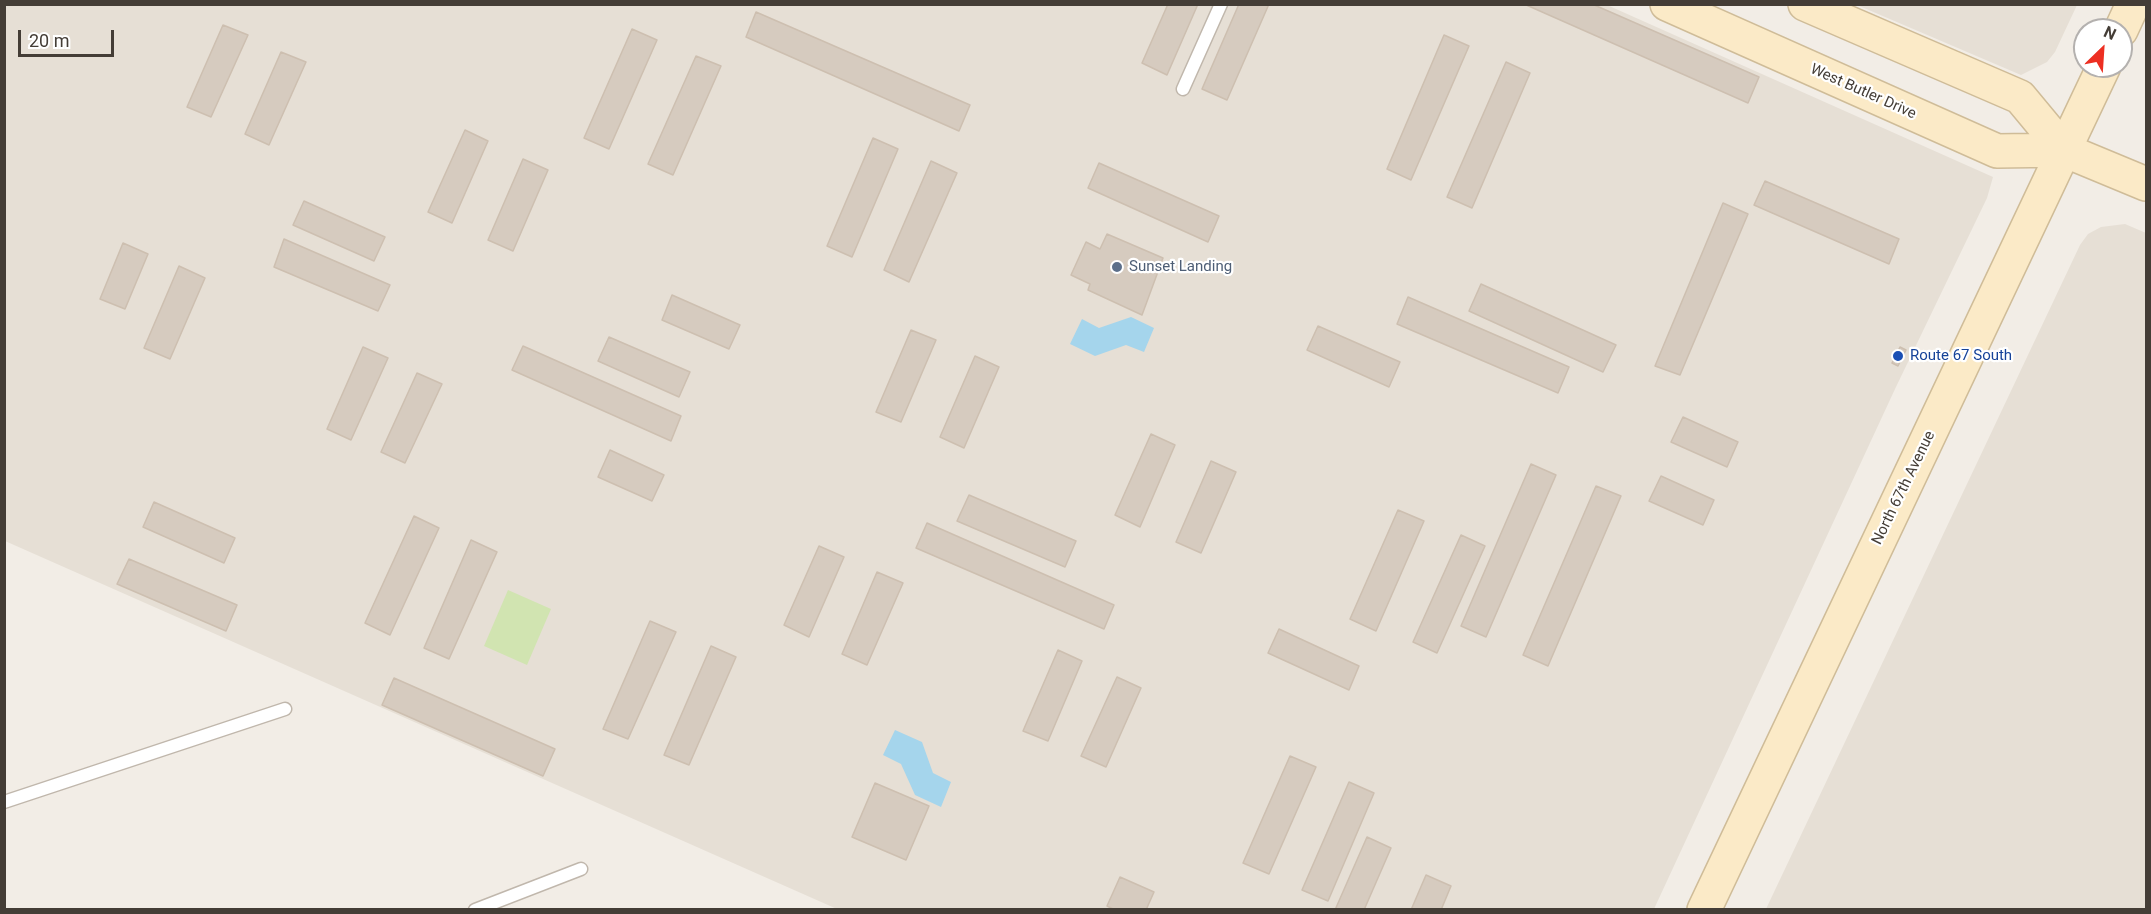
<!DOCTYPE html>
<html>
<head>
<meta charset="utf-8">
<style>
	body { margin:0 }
	#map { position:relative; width:2151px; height:914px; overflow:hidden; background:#f2ede6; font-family:Roboto,sans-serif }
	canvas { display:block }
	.frame { position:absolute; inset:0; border:6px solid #443d36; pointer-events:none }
	.north { position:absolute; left:2073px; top:18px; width:60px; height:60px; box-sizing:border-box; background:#fff; border:2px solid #b4b1af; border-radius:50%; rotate:25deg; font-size:16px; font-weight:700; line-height:24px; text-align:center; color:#443d36 }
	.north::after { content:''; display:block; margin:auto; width:21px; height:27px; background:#ed2f22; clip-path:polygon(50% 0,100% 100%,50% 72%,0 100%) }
	.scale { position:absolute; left:18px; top:30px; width:96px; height:27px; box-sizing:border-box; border:3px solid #443d36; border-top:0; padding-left:8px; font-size:18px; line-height:21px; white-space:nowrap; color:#443d36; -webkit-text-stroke:4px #fff; paint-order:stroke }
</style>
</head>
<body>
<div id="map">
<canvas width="2151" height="914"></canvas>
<div class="frame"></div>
<div class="north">N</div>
<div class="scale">20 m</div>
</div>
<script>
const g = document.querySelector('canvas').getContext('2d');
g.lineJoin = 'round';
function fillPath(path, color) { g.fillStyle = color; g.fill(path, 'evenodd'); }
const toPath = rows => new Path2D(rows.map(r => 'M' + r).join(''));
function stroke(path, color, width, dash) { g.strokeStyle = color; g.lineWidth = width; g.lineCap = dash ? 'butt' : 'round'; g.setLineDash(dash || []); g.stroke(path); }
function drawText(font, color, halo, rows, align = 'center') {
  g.font = font + ' Roboto,sans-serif'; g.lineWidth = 4.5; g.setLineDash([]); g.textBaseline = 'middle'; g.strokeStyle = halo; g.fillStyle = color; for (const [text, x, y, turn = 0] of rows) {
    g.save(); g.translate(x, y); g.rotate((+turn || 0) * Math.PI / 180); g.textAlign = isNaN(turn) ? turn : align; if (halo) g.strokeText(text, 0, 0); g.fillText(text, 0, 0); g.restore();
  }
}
const residential = toPath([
	[6,5,1607,5,1993,177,1987,198,1895,389,1654,909,837,909,5,541],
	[1857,5,2077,4,2077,5,2055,52,2047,62,2021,75],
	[2125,224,2146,233,2146,909,1766,909,2080,245,2088,234,2101,227]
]);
const green = toPath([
	[508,590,551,609,527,665,484,646]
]);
const water = toPath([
	[1131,317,1154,328,1144,352,1126,345,1095,356,1070,344,1082,319,1099,328],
	[895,730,922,742,933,773,951,782,941,807,915,795,901,764,883,755]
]);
const building = toPath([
	[1168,4,1198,4,1167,75,1142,63,1168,4],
	[1239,4,1269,4,1227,100,1202,89,1239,4],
	[1524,4,1592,4,1759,77,1748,103,1524,4],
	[756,12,970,105,959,131,746,37,756,12],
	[223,25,248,35,211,117,187,107,223,25],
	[632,29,657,40,609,149,584,138,632,29],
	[1444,35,1469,46,1411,180,1387,169,1444,35],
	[281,52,306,62,269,145,245,134,281,52],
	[696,56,721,66,673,175,648,164,696,56],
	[1506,62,1530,73,1472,208,1447,197,1506,62],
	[465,130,488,141,452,223,428,212,465,130],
	[873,138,898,149,852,257,827,246,873,138],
	[523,159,548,170,513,251,488,240,523,159],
	[931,161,957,173,909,282,884,270,931,161],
	[1099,163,1219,216,1208,242,1088,188,1099,163],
	[1765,181,1899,239,1889,264,1754,205,1765,181],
	[304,201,385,237,374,261,293,225,304,201],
	[1723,203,1748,214,1680,375,1655,366,1723,203],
	[1107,234,1163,258,1142,315,1088,290,1090,284,1071,275,1086,242,1100,249,1107,234],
	[284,239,390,285,378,311,274,267,284,239],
	[123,243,148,254,125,309,100,299,123,243],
	[179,266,205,278,170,359,144,348,179,266],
	[1481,284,1616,345,1603,372,1469,311,1481,284],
	[672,295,740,325,729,349,662,320,672,295],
	[1408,297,1569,367,1558,393,1397,324,1408,297],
	[1318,326,1400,362,1389,387,1307,350,1318,326],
	[911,330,936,340,901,422,876,412,911,330],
	[609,337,690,372,679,397,598,361,609,337],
	[523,346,681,416,671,441,512,370,523,346],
	[363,347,388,358,351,440,327,429,363,347],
	[1900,347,1906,350,1898,366,1892,363,1900,347],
	[975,356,999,367,964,448,940,437,975,356],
	[417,373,442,384,405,463,381,452,417,373],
	[1683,417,1738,442,1727,467,1671,442,1683,417],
	[1151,434,1175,445,1140,527,1115,515,1151,434],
	[610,450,664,475,652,501,598,477,610,450],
	[1211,461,1236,472,1201,553,1176,542,1211,461],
	[1531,464,1556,475,1486,637,1461,626,1531,464],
	[1661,476,1714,500,1703,525,1649,501,1661,476],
	[1596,486,1621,496,1548,666,1523,655,1596,486],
	[969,495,1076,541,1065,567,957,521,969,495],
	[154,502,235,538,224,563,143,527,154,502],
	[1398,510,1424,521,1376,631,1350,619,1398,510],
	[414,516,439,528,390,635,365,623,414,516],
	[927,523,1114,605,1104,629,916,548,927,523],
	[1461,535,1485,546,1437,653,1413,642,1461,535],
	[471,540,497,552,449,659,424,648,471,540],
	[819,546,844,557,809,637,784,625,819,546],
	[129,559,237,605,226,631,117,584,129,559],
	[877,572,903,583,867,665,842,654,877,572],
	[650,621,676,632,628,739,603,729,650,621],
	[1279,629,1359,666,1349,690,1268,653,1279,629],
	[711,646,736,657,689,765,664,755,711,646],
	[1058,650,1082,661,1048,741,1023,731,1058,650],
	[1117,677,1141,688,1106,767,1081,756,1117,677],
	[394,678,555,749,543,776,382,705,394,678],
	[1290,756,1316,767,1269,874,1243,863,1290,756],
	[1349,782,1374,793,1328,901,1302,890,1349,782],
	[875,783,929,806,906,860,852,837,875,783],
	[1367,837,1391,848,1364,910,1335,910,1367,837],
	[1426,875,1451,886,1441,910,1411,910,1426,875],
	[1120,877,1154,892,1146,910,1115,910,1107,906,1120,877]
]);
const lane = toPath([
	[1183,89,1221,4],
	[4,802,285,709],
	[475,910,581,869]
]);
const secondary = toPath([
	[1667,4,1997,151,2064,150,2146,184],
	[1805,4,2020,97,2064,150],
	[2121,30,2133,4],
	[1704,910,2104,66]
]);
const markers = [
	[1117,267,6,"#5c6f8a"],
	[1898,356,6,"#1a4fb4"]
];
const streetNames = [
	["West Butler Drive",1863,92,24],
	["North 67th Avenue",1904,488,-64]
];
const serviceNames = [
	["Sunset Landing",1129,267]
];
const transitNames = [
	["Route 67 South",1910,356]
];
fillPath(residential, '#e6dfd5');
fillPath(green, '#d1e4b1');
fillPath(water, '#a5d5ec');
fillPath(building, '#d6cbbf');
stroke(building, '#cdbfb0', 1.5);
stroke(lane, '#c0b7ac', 15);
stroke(secondary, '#cfbc98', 36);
stroke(lane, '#fff', 12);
stroke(secondary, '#fbeac7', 33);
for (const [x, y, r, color] of markers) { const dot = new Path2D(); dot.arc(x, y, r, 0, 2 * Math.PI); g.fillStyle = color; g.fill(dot); stroke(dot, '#fff', 2); }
drawText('15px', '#443d36', '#fff', streetNames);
drawText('15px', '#4e5e75', '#fff', serviceNames, 'left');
drawText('15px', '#164399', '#fff', transitNames, 'left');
</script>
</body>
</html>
